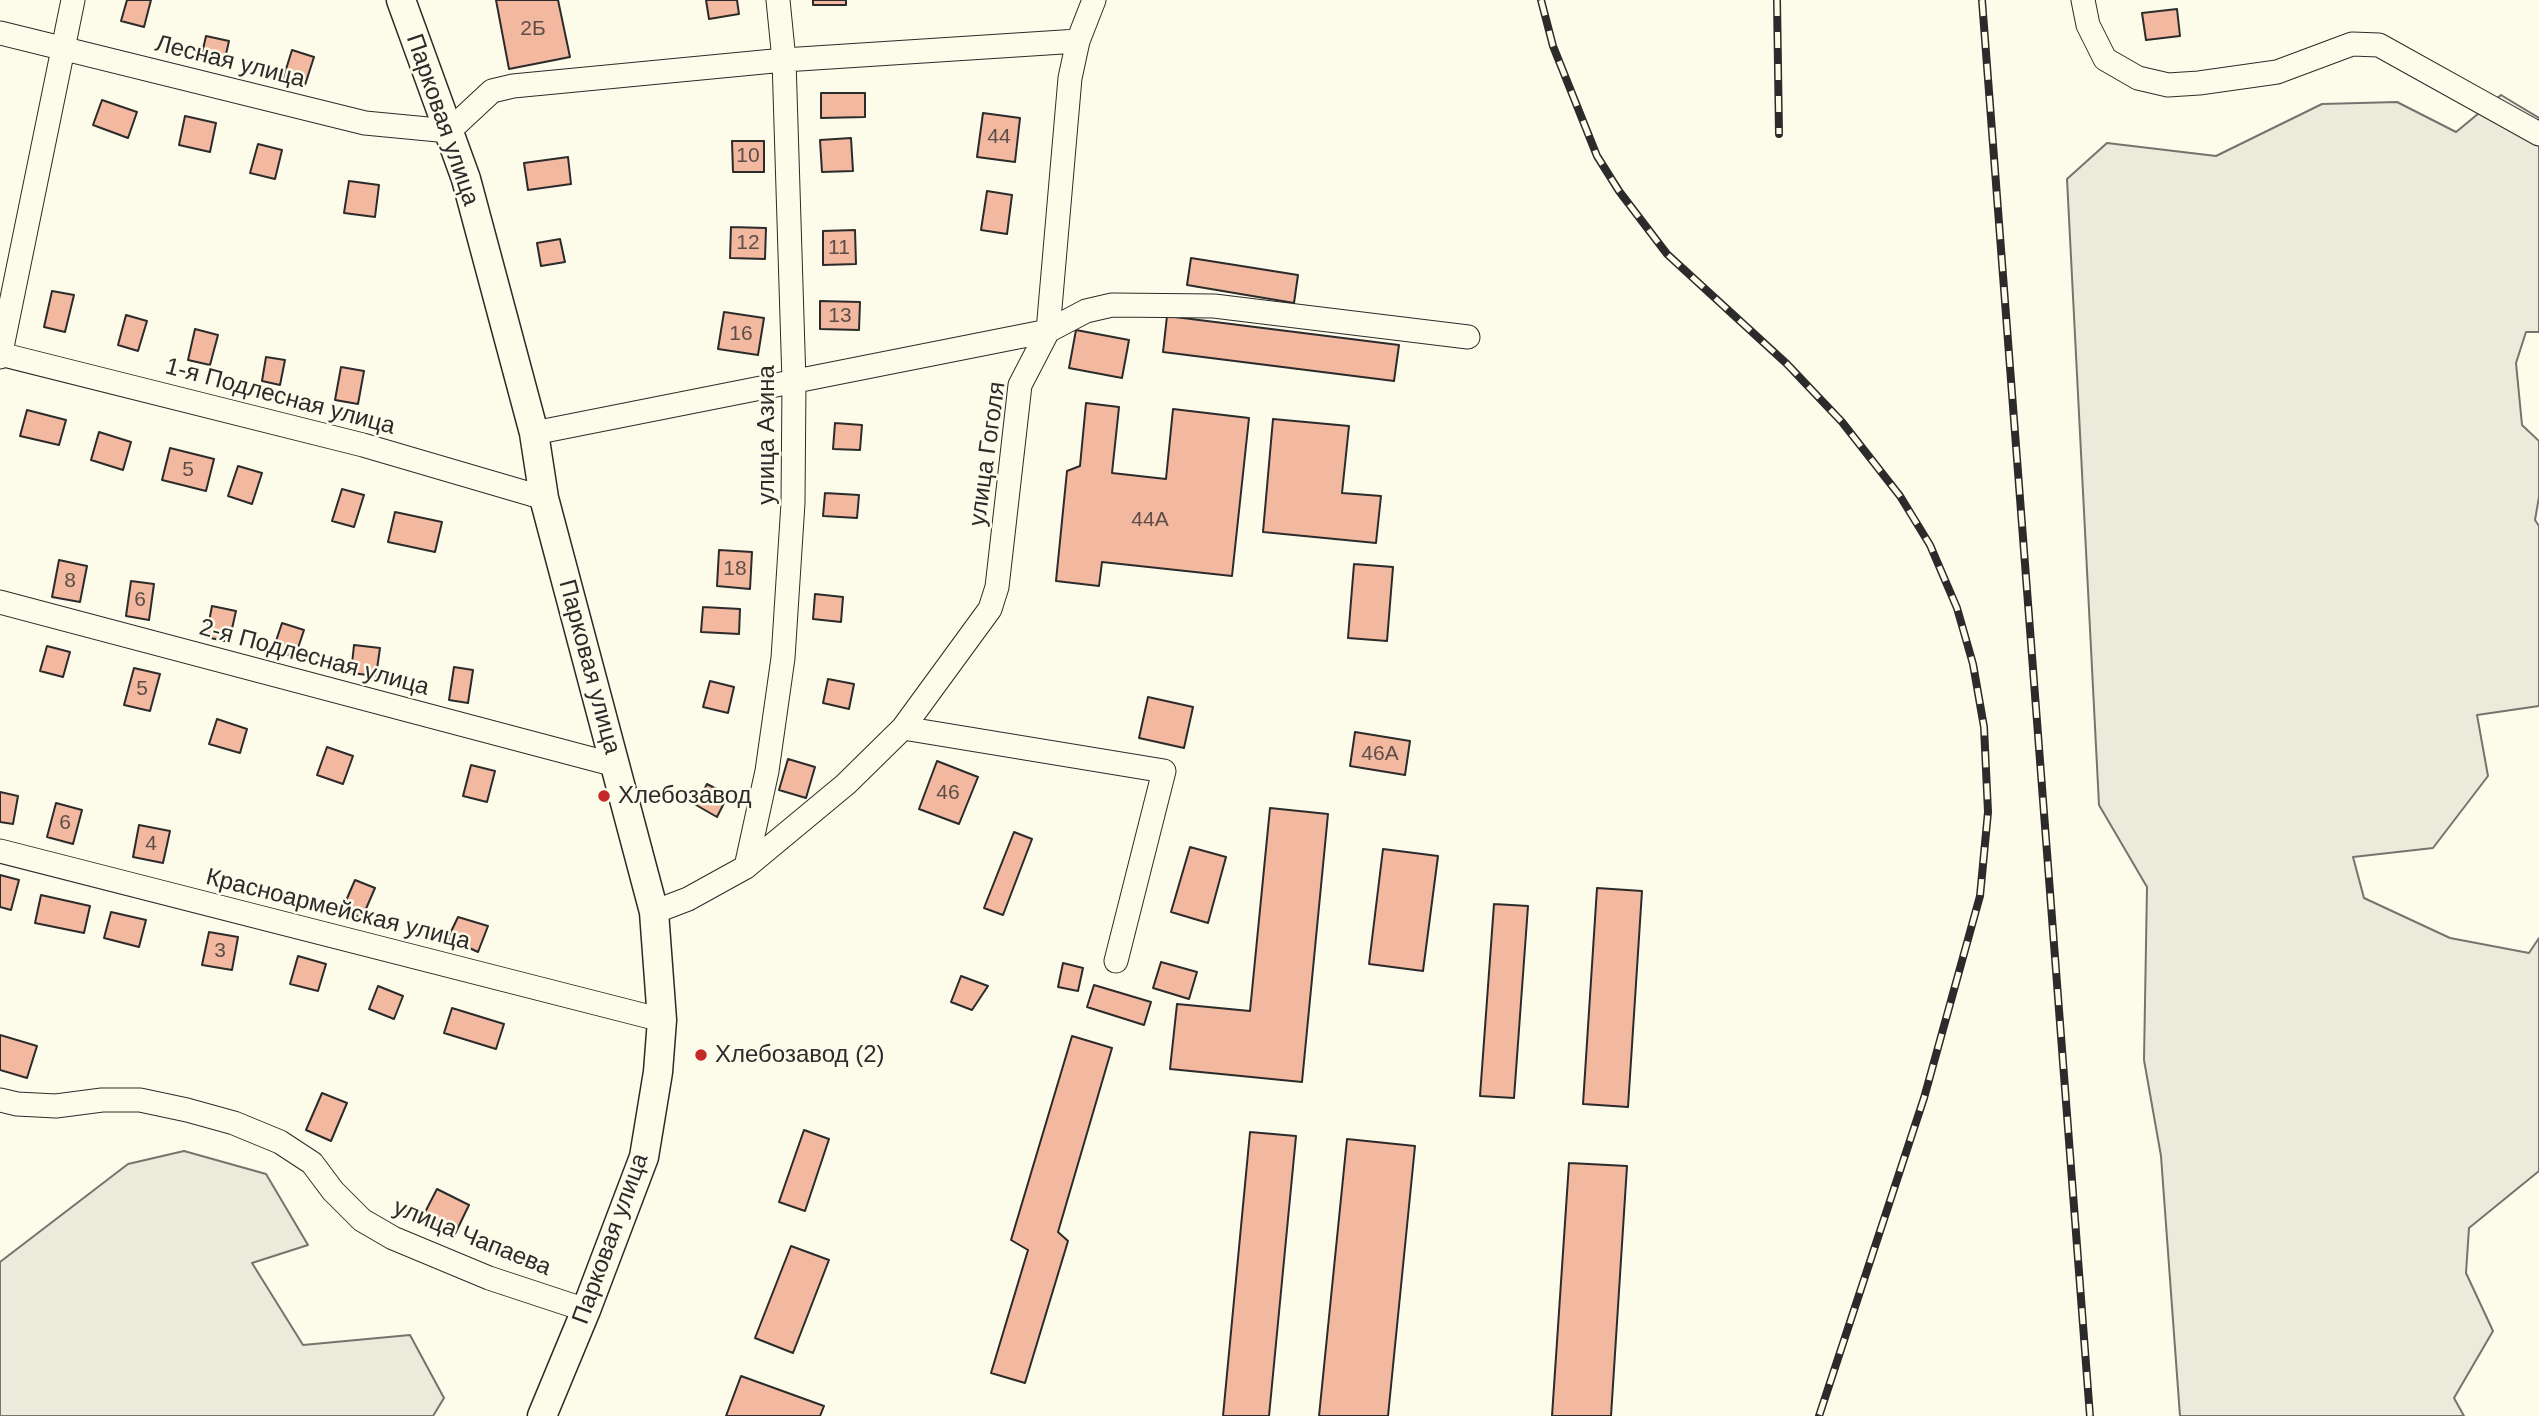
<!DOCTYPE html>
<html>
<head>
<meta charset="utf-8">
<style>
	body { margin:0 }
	canvas { display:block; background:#fdfbea }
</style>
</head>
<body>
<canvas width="2539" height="1416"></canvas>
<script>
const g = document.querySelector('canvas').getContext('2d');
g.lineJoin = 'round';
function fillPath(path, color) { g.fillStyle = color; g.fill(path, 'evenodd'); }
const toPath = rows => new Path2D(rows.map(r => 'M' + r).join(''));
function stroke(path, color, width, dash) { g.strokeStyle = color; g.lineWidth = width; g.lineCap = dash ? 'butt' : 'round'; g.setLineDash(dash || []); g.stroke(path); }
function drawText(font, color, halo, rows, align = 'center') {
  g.font = font + ' Arial,sans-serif'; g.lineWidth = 5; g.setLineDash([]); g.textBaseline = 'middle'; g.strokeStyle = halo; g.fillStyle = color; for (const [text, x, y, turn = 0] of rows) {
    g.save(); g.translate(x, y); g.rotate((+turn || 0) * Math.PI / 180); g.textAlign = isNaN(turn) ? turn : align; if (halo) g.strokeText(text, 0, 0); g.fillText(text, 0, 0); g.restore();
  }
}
const green = toPath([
	[2501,95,2539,118,2539,332,2526,332,2516,363,2522,425,2539,441,2539,497,2535,520,2539,526,2539,706,2477,715,2488,776,2433,848,2353,857,2364,898,2450,938,2529,953,2539,938,2539,1171,2469,1228,2466,1273,2493,1331,2454,1398,2464,1416,2180,1416,2161,1156,2144,1060,2147,887,2099,805,2067,179,2107,143,2216,156,2322,104,2397,102,2456,132,2501,95],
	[184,1151,266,1174,308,1245,252,1263,303,1345,410,1335,444,1398,433,1416,0,1416,0,1262,128,1164,184,1151]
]);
const building = toPath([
	[127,0,151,0,144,27,121,21,127,0],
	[496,0,558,0,570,57,509,69,496,0],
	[706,0,737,0,739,14,709,19,706,0],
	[813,0,846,0,846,5,813,5,813,0],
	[2177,9,2180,36,2146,40,2142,13,2177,9],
	[206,36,229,41,224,63,201,58,206,36],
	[292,50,314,57,305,85,283,79,292,50],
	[821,93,865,93,865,117,821,118,821,93],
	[102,100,137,112,128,138,93,125,102,100],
	[983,113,1020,118,1015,162,977,157,983,113],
	[185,116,216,123,210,152,179,145,185,116],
	[851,138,853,171,822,172,820,140,851,138],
	[732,141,764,141,764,172,733,172,732,141],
	[258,144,282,150,275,179,250,173,258,144],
	[568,157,571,184,528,190,524,163,568,157],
	[349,181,379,185,375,217,344,213,349,181],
	[987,191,1012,195,1007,234,981,230,987,191],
	[731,227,766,228,765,259,730,258,731,227],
	[855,230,856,264,823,265,823,231,855,230],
	[560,239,565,262,541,266,537,243,560,239],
	[1191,258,1298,275,1294,303,1187,285,1191,258],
	[52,291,74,295,65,332,44,327,52,291],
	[820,301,860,302,859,330,820,329,820,301],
	[724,312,764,318,758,355,718,349,724,312],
	[126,315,147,321,138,351,118,345,126,315],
	[1167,316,1399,345,1394,381,1163,352,1167,316],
	[195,329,218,335,210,365,188,360,195,329],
	[1076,330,1129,340,1122,378,1069,368,1076,330],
	[266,357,285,360,280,385,262,381,266,357],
	[341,367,364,371,358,404,335,400,341,367],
	[1086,403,1119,407,1112,473,1166,479,1173,409,1249,418,1232,576,1102,562,1099,586,1056,581,1067,471,1080,466,1086,403],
	[27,410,66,420,59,445,20,436,27,410],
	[1273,419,1349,426,1342,493,1381,496,1376,543,1263,532,1273,419],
	[835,423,862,425,860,450,833,449,835,423],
	[99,432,131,442,123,470,91,460,99,432],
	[170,448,214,459,206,491,162,480,170,448],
	[238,466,262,473,252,504,228,496,238,466],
	[342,489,364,495,354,527,332,521,342,489],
	[825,493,859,495,857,518,823,516,825,493],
	[395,512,442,522,435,552,388,542,395,512],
	[719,550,752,552,750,589,717,586,719,550],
	[59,560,87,566,80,602,52,597,59,560],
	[1354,564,1393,567,1387,641,1348,638,1354,564],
	[131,581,154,584,149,620,126,616,131,581],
	[815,594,843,597,841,622,813,619,815,594],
	[212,606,236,611,229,642,206,637,212,606],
	[703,607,740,609,739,634,701,632,703,607],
	[282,623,304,630,295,657,273,650,282,623],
	[354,645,380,648,376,676,351,673,354,645],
	[47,646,70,652,63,677,40,671,47,646],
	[454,667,473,670,468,703,449,700,454,667],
	[134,668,160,674,150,711,124,705,134,668],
	[828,679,854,684,849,709,823,703,828,679],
	[710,681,734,687,728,713,703,707,710,681],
	[1148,697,1193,707,1184,748,1139,738,1148,697],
	[217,719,247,729,240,753,209,744,217,719],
	[1355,732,1410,741,1405,775,1350,766,1355,732],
	[327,747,353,756,343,784,317,775,327,747],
	[788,759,815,767,806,798,779,790,788,759],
	[937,761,978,777,959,824,919,809,937,761],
	[471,765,495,771,487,802,463,796,471,765],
	[707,784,728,795,717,817,696,805,707,784],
	[0,792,18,796,13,824,0,822,0,792],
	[56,803,82,810,73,844,47,837,56,803],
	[1270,808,1328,814,1302,1082,1170,1069,1177,1004,1250,1011,1270,808],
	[139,825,170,831,163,863,133,857,139,825],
	[1014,832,1032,839,1003,915,984,908,1014,832],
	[1190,847,1226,857,1208,923,1171,912,1190,847],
	[1383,849,1438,856,1423,971,1369,964,1383,849],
	[0,875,19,880,11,910,0,907,0,875],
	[355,880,375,888,362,918,342,910,355,880],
	[1597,888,1642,891,1628,1107,1583,1104,1597,888],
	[41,895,90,906,84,933,35,923,41,895],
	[1494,904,1528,906,1514,1098,1480,1096,1494,904],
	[111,912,146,920,139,947,104,938,111,912],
	[458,917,488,926,478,952,448,938,458,917],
	[209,932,238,937,232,970,202,965,209,932],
	[298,956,326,964,318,991,290,984,298,956],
	[1161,962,1197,972,1189,999,1153,988,1161,962],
	[1063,963,1083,968,1078,991,1058,987,1063,963],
	[961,976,988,986,972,1010,951,1002,961,976],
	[1094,985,1151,1002,1144,1025,1087,1007,1094,985],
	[378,986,403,996,394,1019,369,1009,378,986],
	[452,1008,504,1024,496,1049,444,1033,452,1008],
	[0,1035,37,1046,27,1078,0,1070,0,1035],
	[1072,1036,1112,1048,1058,1232,1068,1241,1025,1383,991,1373,1028,1250,1011,1240,1072,1036],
	[322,1093,347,1103,331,1141,306,1130,322,1093],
	[804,1130,829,1139,805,1211,779,1202,804,1130],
	[1250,1132,1296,1136,1269,1416,1223,1416,1250,1132],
	[1347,1139,1415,1146,1388,1416,1319,1416,1347,1139],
	[1569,1163,1627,1166,1611,1416,1552,1416,1569,1163],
	[437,1189,469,1205,455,1234,421,1220,437,1189],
	[791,1246,829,1260,793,1353,755,1338,791,1246],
	[741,1376,824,1406,820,1416,726,1416,741,1376]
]);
const minor = toPath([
	[2083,0,2088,25,2105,59,2138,78,2168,85,2199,83,2277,72,2352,44,2379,45,2539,134],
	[0,33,365,123,449,131,492,91,513,86,784,60,1078,41],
	[0,354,363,445,544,498],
	[0,357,73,0],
	[534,433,1048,331,1086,311,1112,305,1214,306,1468,337],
	[0,602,615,765],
	[903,728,1164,771,1116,961],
	[0,851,662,1020],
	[746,867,767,771,783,658,793,503,794,382,784,60,778,0],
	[654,912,688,899,746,867,846,784,903,728,990,609,997,587,1020,385,1048,331,1070,78,1078,41,1094,0],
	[0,1100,17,1104,56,1106,102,1100,140,1100,187,1110,234,1123,280,1142,312,1163,333,1191,362,1220,393,1238,489,1278,586,1310]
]);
const major = toPath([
	[401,0,466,179,534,433,544,498,654,912,662,1020,658,1072,644,1157,586,1310,542,1416]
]);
const rail = toPath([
	[1541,0,1553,46,1597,156,1619,191,1667,254,1787,364,1842,422,1900,496,1930,545,1957,608,1973,664,1984,727,1988,812,1980,896,1924,1098,1819,1416],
	[1777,0,1779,134],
	[1982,0,2090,1416]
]);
const markers = [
	[604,796,7,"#c62828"],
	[701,1055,7,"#c62828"]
];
const numberNames = [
	["2Б",533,29],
	["44",999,137],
	["10",748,156],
	["12",748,243],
	["11",839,248],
	["13",840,316],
	["16",741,334],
	["5",188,470],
	["44А",1150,520],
	["18",735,569],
	["8",70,581],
	["6",140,600],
	["5",142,689],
	["46А",1380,754],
	["46",948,793],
	["6",65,823],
	["4",151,844],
	["3",220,951]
];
const streetNames = [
	["Лесная улица",230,62,14],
	["Парковая улица",442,120,71],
	["1-я Подлесная улица",280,397,15],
	["улица Азина",767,435,-90],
	["улица Гоголя",988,454,-82],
	["2-я Подлесная улица",314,658,15],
	["Парковая улица",589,667,75],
	["Красноармейская улица",338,910,14],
	["улица Чапаева",472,1238,22],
	["Парковая улица",611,1239,-70]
];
const poiNames = [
	["Хлебозавод",618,796],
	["Хлебозавод (2)",715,1055]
];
fillPath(green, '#ecebdb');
stroke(green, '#74746e', 2);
fillPath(building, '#f2b8a0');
stroke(building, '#2b2b2b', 2);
stroke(minor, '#2b2b2b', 25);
stroke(major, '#2b2b2b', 31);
stroke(minor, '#fdfbea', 23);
stroke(major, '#fdfbea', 28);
stroke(rail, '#2b2b2b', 8);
stroke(rail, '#fdfbea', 5, [16]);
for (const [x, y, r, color] of markers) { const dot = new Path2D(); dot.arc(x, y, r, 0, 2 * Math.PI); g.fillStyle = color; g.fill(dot); stroke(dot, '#fdfbea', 2.5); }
drawText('21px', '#5d4e48', null, numberNames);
drawText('24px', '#2b2b2b', '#fdfbea', streetNames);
drawText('24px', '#2b2b2b', '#fdfbea', poiNames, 'left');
</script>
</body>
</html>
